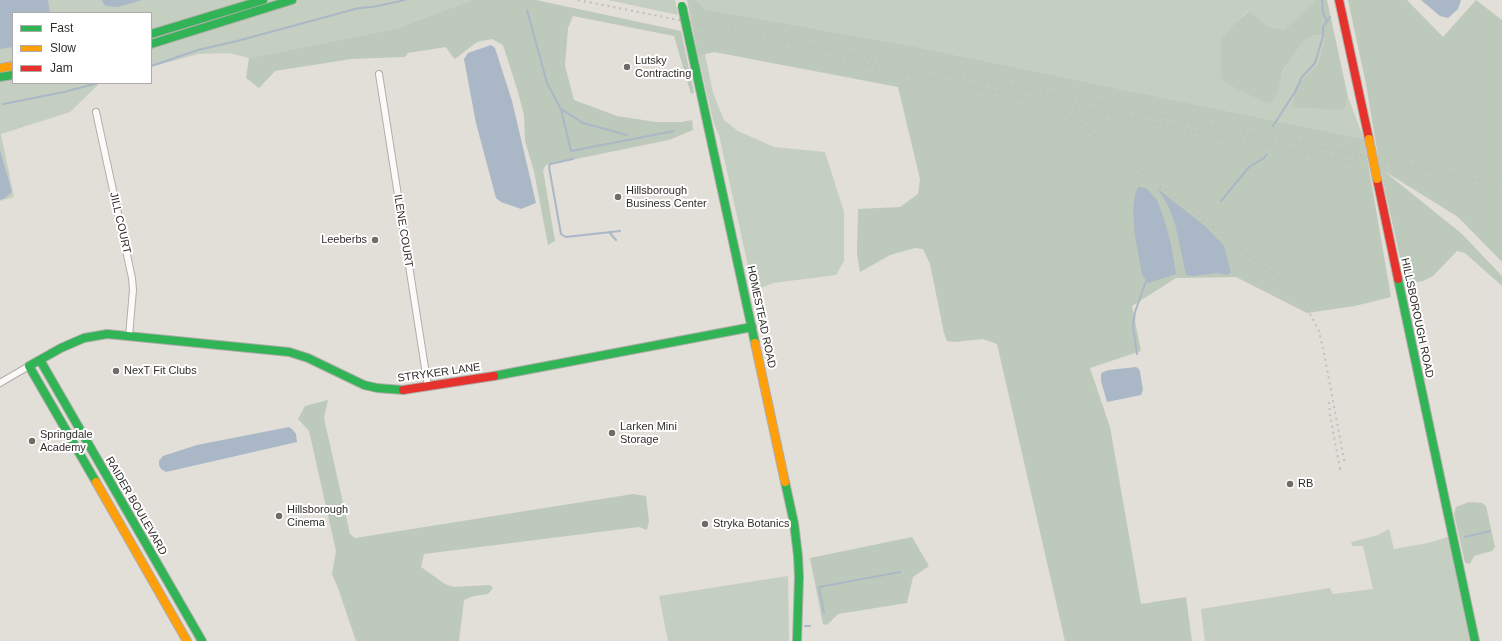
<!DOCTYPE html>
<html>
<head>
<meta charset="utf-8">
<style>
	body { margin:0 }
	#map { position:relative; width:1502px; height:641px; overflow:hidden; background:#e2ded8; font-family:Arial,sans-serif }
	canvas { display:block }
	.legend { position:absolute; left:12px; top:12px; width:140px; height:72px; box-sizing:border-box; background:#fff; border:1px solid #adabaa; margin:0; padding:5px 7px; list-style:none; font-size:12px; color:#312e2a }
	.legend li { display:flex; align-items:center; gap:8px; height:20px }
	.legend b { width:20px; border:1px solid #adabaa }
</style>
</head>
<body>
<div id="map">
<canvas width="1502" height="641"></canvas>
<ul class="legend">
<li><b style="height:5px;background:#30b455"></b>Fast</li>
<li><b style="height:5px;background:#ff9f0a"></b>Slow</li>
<li><b style="height:5px;background:#e5322d"></b>Jam</li>
</ul>
</div>
<script>
const g = document.querySelector('canvas').getContext('2d');
g.lineJoin = 'round';
function fillPath(path, color) { g.fillStyle = color; g.fill(path, 'evenodd'); }
const toPath = rows => new Path2D(rows.map(r => 'M' + r).join(''));
function stroke(path, color, width, dash) { g.strokeStyle = color; g.lineWidth = width; g.lineCap = dash ? 'butt' : 'round'; g.setLineDash(dash || []); g.stroke(path); }
function drawText(font, color, halo, rows, align = 'center') {
  g.font = font + ' Arial,sans-serif'; g.lineWidth = 4; g.setLineDash([]); g.textBaseline = 'middle'; g.strokeStyle = halo; g.fillStyle = color; for (const [text, x, y, turn = 0] of rows) {
    g.save(); g.translate(x, y); g.rotate((+turn || 0) * Math.PI / 180); g.textAlign = isNaN(turn) ? turn : align; if (halo) g.strokeText(text, 0, 0); g.fillText(text, 0, 0); g.restore();
  }
}
const green = toPath([
	[0,0,472,0,398,28,249,58,229,53,198,54,151,67,151,13,13,13,13,83,102,83,99,84,70,112,1,134,14,197,0,201],
	[608,0,675,0,678,15],
	[696,0,1315,0,1284,30,1267,26,1248,11,1234,24,1221,39,1221,78,1270,105,1278,93,1279,81,1283,71,1289,62,1303,42,1312,36,1321,35,1325,37,1318,64,1306,75,1296,87,1291,106,1346,106,1348,97,1364,139,912,46,704,9],
	[705,54,713,93,724,120,738,131,774,147,825,152,844,212,844,261,836,275,773,283,761,288,757,303,753,288,719,135,714,124,698,56],
	[1389,529,1394,549,1428,543,1448,537,1470,641,1205,641,1201,609,1330,588,1333,594,1373,589,1363,546,1352,546,1351,542,1378,535],
	[788,576,789,641,668,641,659,596]
]);
const forest = toPath([
	[472,0,536,0,681,31,694,93,691,94,674,36,573,16,568,28,565,66,574,100,617,116,656,122,682,122,692,120,693,130,669,140,546,165,543,170,555,241,548,245,534,171,525,141,524,115,518,92,503,45,492,39,477,42,455,59,452,56,446,47,408,53,405,57,351,59,275,71,259,88,246,78,249,58,398,28],
	[687,0,696,0,704,9,912,46,1364,139,1391,297,1355,306,1307,313,1236,277,1176,278,1132,306,1141,351,1090,368,1110,427,1141,604,1186,597,1192,641,1065,641,997,344,983,339,955,342,947,341,944,333,930,264,923,249,915,248,890,255,860,272,857,254,858,209,900,207,918,194,920,179,898,87,714,52,698,56],
	[1315,0,1327,0,1348,97,1346,106,1341,110,1291,107,1296,87,1306,75,1318,64,1325,37,1321,35,1312,36,1303,42,1289,62,1283,70,1280,81,1278,93,1270,105,1232,86,1221,78,1221,39,1234,24,1249,11,1267,26,1284,30],
	[1348,0,1407,0,1443,37,1476,0,1502,20,1502,262,1458,217,1384,171,1462,234,1502,276,1502,286,1465,253,1457,251,1433,276,1423,281,1406,284,1380,168,1366,84],
	[328,400,324,418,350,534,355,538,633,494,646,496,649,521,647,530,639,527,424,554,421,567,445,584,454,587,490,585,493,588,488,594,474,596,464,600,459,641,356,641,338,588,332,574,336,551,309,431,298,419,305,406],
	[1469,502,1482,503,1486,506,1495,547,1492,551,1474,556,1470,564,1465,563,1454,514,1456,507],
	[912,537,929,566,913,577,907,603,838,614,827,625,823,624,810,558]
]);
const water = toPath([
	[0,0,48,0,50,13,13,13,13,47,0,49],
	[102,0,142,0,118,7,106,6,103,3],
	[1421,0,1461,0,1458,9,1448,18,1440,16],
	[491,45,495,48,512,101,536,203,521,209,501,202,496,198,476,123,464,59,468,53],
	[0,150,12,192,5,198,0,200],
	[1138,187,1146,188,1157,200,1164,219,1171,244,1176,274,1148,283,1142,275,1135,236,1133,210,1135,195],
	[1158,189,1206,227,1224,246,1231,273,1226,275,1218,273,1193,276,1186,275,1175,223,1168,206],
	[1136,367,1139,369,1140,372,1143,390,1141,395,1107,402,1101,381,1101,374,1103,372,1109,370],
	[289,427,293,430,296,434,297,442,166,472,161,469,159,465,159,461,163,456,197,445]
]);
const stream = toPath([
	[1322,0,1323,13,1327,22],
	[527,10,547,83,561,109,583,123,627,135],
	[151,66,198,50,237,41,359,8,373,7,405,0],
	[3,104,64,92,98,83],
	[561,109,571,151,674,131],
	[1273,126,1295,92,1302,77,1315,63,1323,36,1323,27,1330,17],
	[573,159,550,164,549,167,561,234,566,237,620,231],
	[1221,201,1249,167,1264,158,1267,154],
	[609,232,616,240],
	[1137,354,1133,326,1135,312,1146,281],
	[1465,537,1490,531],
	[824,613,819,587,900,572],
	[805,626,810,626]
]);
const street = toPath([
	[379,74,428,387],
	[96,112,132,278,133,290,129,336],
	[0,383,29,366]
]);
const fast = toPath([
	[151,34,263,0],
	[690,43,755,343],
	[151,44,292,0],
	[0,77,13,75],
	[1398,279,1475,641],
	[40,360,202,641],
	[494,376,752,327],
	[96,482,29,366,61,348,84,338,107,334,289,352,308,358,364,385,377,388,403,390],
	[785,482,794,523,798,556,799,577,797,641]
]);
const slow = toPath([
	[0,68,13,66],
	[755,343,785,482],
	[96,482,187,641]
]);
const jam = toPath([
	[1339,0,1369,139],
	[1377,179,1398,279],
	[403,390,494,376]
]);
const rail = toPath([
	[578,0,1379,159,1502,186],
	[840,58,920,77,1361,164],
	[1042,105,1056,110,1082,125,1291,288,1307,308,1319,331,1325,358,1345,465],
	[1329,402,1330,415,1340,469,1340,467]
]);
const fastBridge = toPath([
	[682,6,690,43]
]);
const slowBridge = toPath([
	[1369,139,1377,179]
]);
const markers = [
	[627,67,4,"#6f6c67"],
	[618,197,4,"#6f6c67"],
	[375,240,4,"#6f6c67"],
	[116,371,4,"#6f6c67"],
	[612,433,4,"#6f6c67"],
	[32,441,4,"#6f6c67"],
	[1290,484,4,"#6f6c67"],
	[279,516,4,"#6f6c67"],
	[705,524,4,"#6f6c67"]
];
const poiNames = [
	["Lutsky",635,61],
	["Contracting",635,74],
	["Hillsborough",626,191],
	["Business Center",626,204],
	["Leeberbs",367,240,"right"],
	["NexT Fit Clubs",124,371],
	["Larken Mini",620,427],
	["Storage",620,440],
	["Springdale",40,435],
	["Academy",40,448],
	["RB",1298,484],
	["Hillsborough",287,510],
	["Cinema",287,523],
	["Stryka Botanics",713,524]
];
const streetNames = [
	["JILL COURT",120,223,77],
	["ILENE COURT",403,231,81],
	["HOMESTEAD ROAD",761,317,78],
	["HILLSBOROUGH ROAD",1417,318,78],
	["STRYKER LANE",439,373,-8],
	["RAIDER BOULEVARD",136,506,60]
];
fillPath(green, '#c4cfc1');
fillPath(forest, '#bdc9ba');
fillPath(water, '#aab7c6');
stroke(stream, '#aab7c6', 2);
stroke(street, '#b0ada8', 8);
stroke(fast, '#b0ada8', 10);
stroke(slow, '#b0ada8', 10);
stroke(jam, '#b0ada8', 10);
stroke(street, '#fbfaf9', 6);
stroke(fast, '#30b455', 8);
stroke(slow, '#ff9f0a', 8);
stroke(jam, '#e5322d', 8);
stroke(rail, '#c0bfbd', 2, [2, 4]);
stroke(fastBridge, '#b0ada8', 10, []);
stroke(slowBridge, '#b0ada8', 10, []);
stroke(fastBridge, '#30b455', 8);
stroke(slowBridge, '#ff9f0a', 8);
for (const [x, y, r, color] of markers) { const dot = new Path2D(); dot.arc(x, y, r, 0, 2 * Math.PI); g.fillStyle = color; g.fill(dot); stroke(dot, '#fff', 1.5); }
drawText('11px', '#312e2a', '#fff', poiNames, 'left');
drawText('11px', '#312e2a', '#fff', streetNames);
</script>
</body>
</html>
